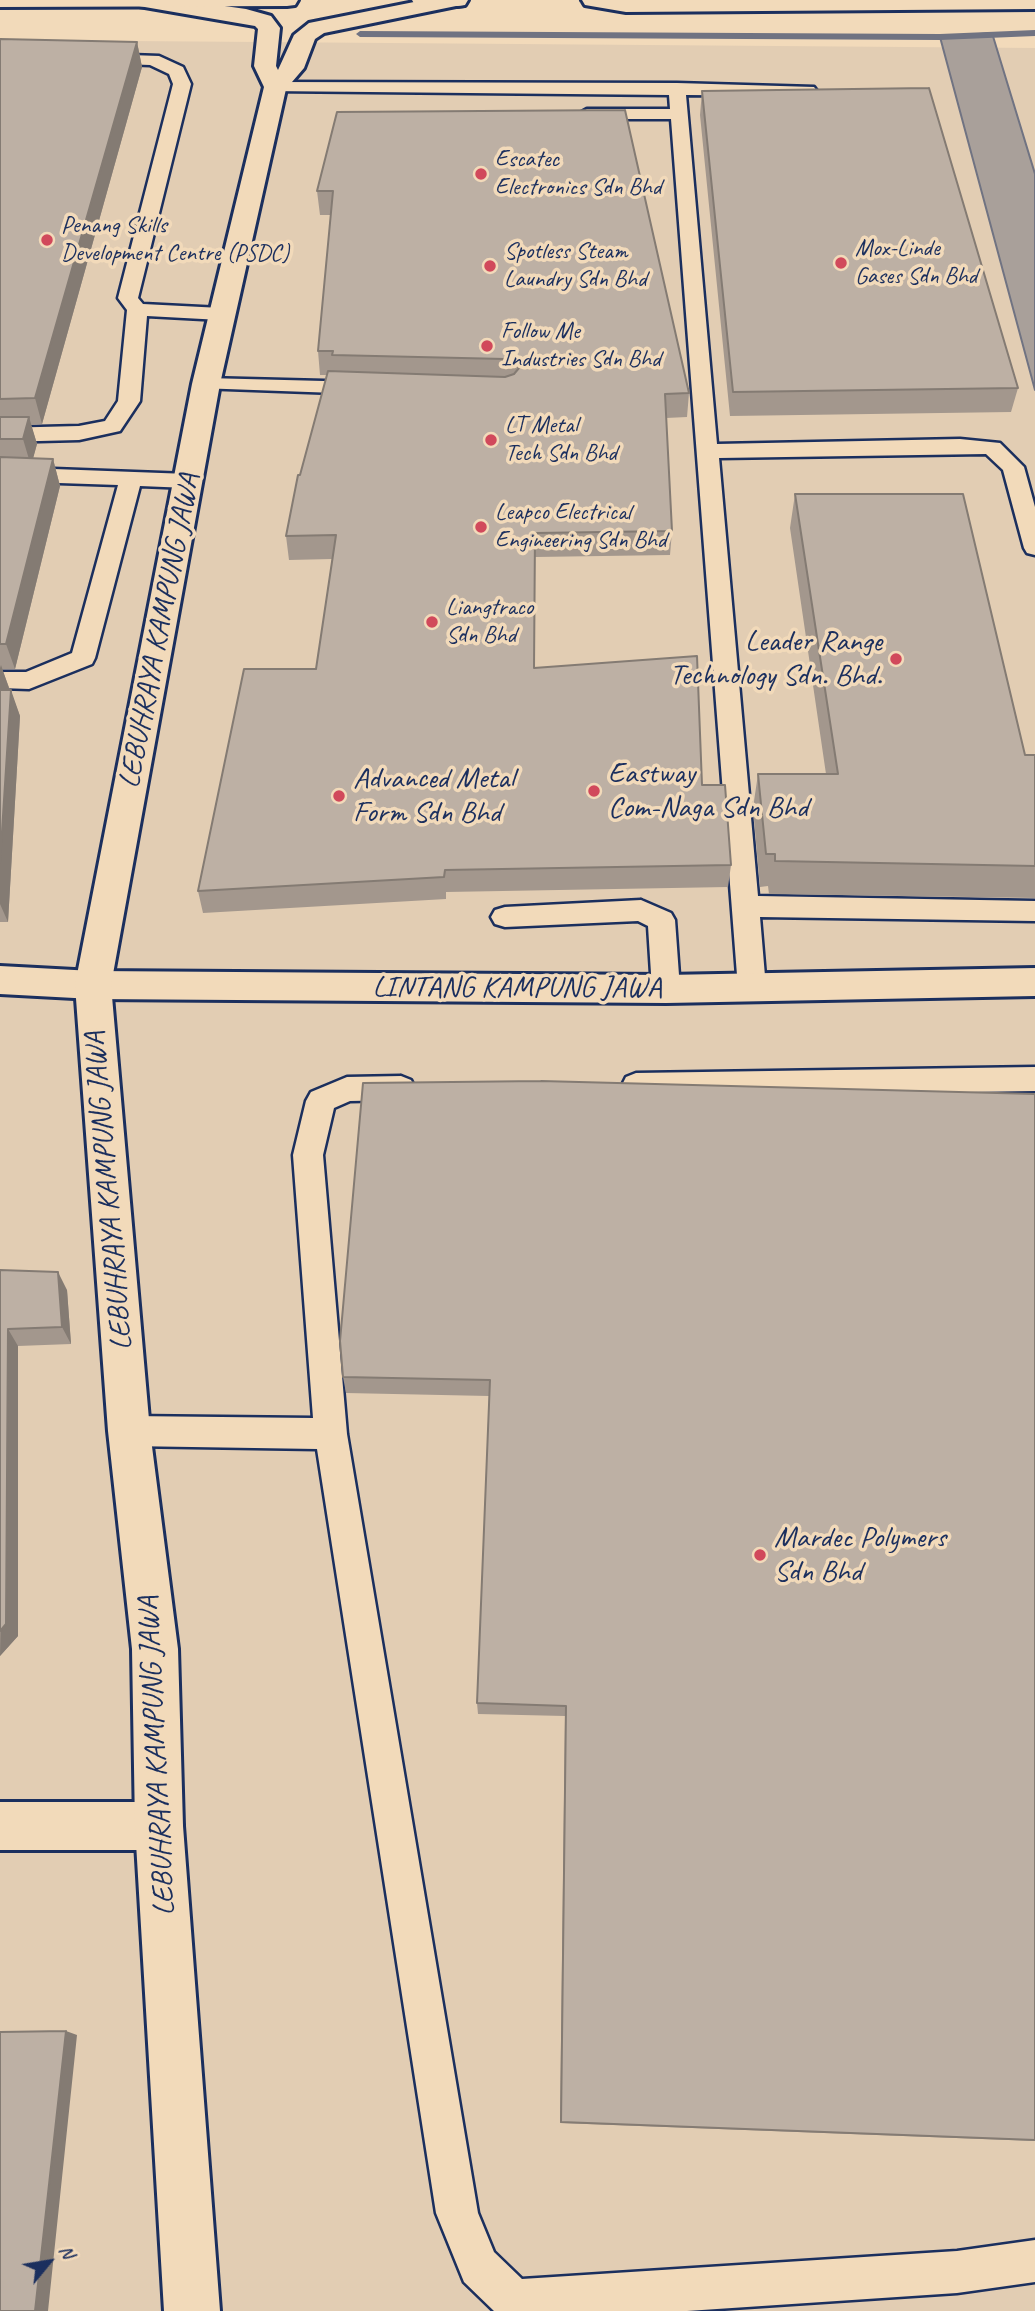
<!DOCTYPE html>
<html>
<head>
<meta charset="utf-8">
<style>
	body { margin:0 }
	#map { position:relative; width:1035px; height:2311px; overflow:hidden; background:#f2daba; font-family:Caveat,sans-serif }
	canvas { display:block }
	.north { position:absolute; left:14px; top:2227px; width:70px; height:70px; -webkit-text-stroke:5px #f2daba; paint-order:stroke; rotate:60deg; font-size:19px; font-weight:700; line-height:28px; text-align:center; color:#1b2f5e }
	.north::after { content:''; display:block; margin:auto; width:24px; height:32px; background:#1b2f5e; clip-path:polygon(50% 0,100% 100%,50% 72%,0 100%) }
</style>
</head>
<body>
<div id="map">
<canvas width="1035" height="2311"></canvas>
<div class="north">N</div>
</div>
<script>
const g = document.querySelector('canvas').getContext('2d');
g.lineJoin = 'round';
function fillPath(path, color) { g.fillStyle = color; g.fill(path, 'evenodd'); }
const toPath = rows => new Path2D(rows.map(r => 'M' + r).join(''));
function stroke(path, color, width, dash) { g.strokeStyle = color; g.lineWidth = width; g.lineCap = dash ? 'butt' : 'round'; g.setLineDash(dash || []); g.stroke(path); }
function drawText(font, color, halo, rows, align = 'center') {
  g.font = font + ' Caveat,sans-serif'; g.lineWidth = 7; g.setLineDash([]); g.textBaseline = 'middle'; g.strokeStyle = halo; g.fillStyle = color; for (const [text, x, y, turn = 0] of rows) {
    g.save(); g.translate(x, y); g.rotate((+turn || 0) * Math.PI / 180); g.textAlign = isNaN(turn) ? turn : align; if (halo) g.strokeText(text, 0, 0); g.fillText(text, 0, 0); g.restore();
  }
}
const built = toPath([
	[0,40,1035,48,1035,2311,0,2311]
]);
const water = toPath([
	[992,33,1035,174,1035,390,940,37,992,33]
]);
const stream = toPath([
	[1035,30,1035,36,940,40,360,37,356,34,360,31,940,34,1035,30]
]);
const lane = toPath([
	[102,54,159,56,183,67,191,84,138,298,143,304,221,308,228,310,231,314,228,318,221,320,147,316,140,401,120,431,79,440,0,442,0,428,79,426,105,421,118,401,127,310,118,298,173,84,169,74,150,65,96,63,93,59,102,54],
	[275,82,677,83,814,87,817,91,808,96,686,95,717,444,960,439,1000,443,1024,467,1035,507,1035,555,1027,553,1024,548,1003,470,986,454,719,458,758,896,1035,901,1035,921,760,917,766,988,762,996,752,999,742,996,738,988,671,119,587,119,578,114,587,109,670,109,669,95,269,91,266,87,275,82],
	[206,378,363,382,370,384,374,388,370,392,363,394,199,388,196,384,199,380,206,378],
	[0,467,188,474,196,476,199,481,196,486,188,488,140,486,95,658,92,664,29,689,0,688,0,672,26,672,72,653,118,485,0,481,0,467],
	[641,900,671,913,675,920,680,989,676,997,666,1000,656,997,652,989,648,926,638,921,505,927,495,924,491,917,495,910,505,907,641,900],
	[1035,1067,1035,1091,636,1097,626,1093,622,1085,626,1077,636,1073,1035,1067],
	[401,1076,411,1080,415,1088,411,1096,401,1100,350,1101,334,1108,323,1155,347,1434,478,2213,494,2252,522,2279,957,2251,1035,2240,1035,2282,957,2293,687,2311,494,2311,464,2282,436,2213,317,1449,129,1446,117,1442,113,1431,117,1420,129,1416,313,1418,293,1155,306,1101,311,1092,347,1077,401,1076]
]);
const street = toPath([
	[0,966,93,971,666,975,1035,968,1035,996,666,1003,93,999,0,994,0,966],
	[0,1802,159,1802,176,1809,183,1826,176,1843,159,1850,0,1850,0,1802]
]);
const secondary = toPath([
	[128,0,182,0,246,9,271,16,280,28,276,66,278,70,294,35,309,23,424,0,467,0,464,5,456,6,324,33,315,39,304,68,286,89,220,384,111,985,150,1431,178,1649,183,1826,220,2311,164,2311,135,1826,132,1649,108,1431,75,985,192,384,264,87,254,66,258,29,255,26,139,6,131,5,128,0]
]);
const primary = toPath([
	[582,0,1035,0,1035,9,626,12,585,5,582,0]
]);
const highway = toPath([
	[0,0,298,0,295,5,287,6,0,7,0,0],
	[412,0,468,0,465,5,457,6,423,6,415,5,412,0]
]);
const wall = toPath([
	[0,39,137,42,142,67,42,424,31,425,37,444,33,458,53,459,60,486,15,669,2,669,20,716,8,922,0,922],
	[702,91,1018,388,1011,412,730,416,700,115],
	[337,112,689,393,687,417,666,418,672,531,670,555,535,557,534,668,702,785,731,865,728,887,446,892,446,899,203,913,198,891,316,669,332,559,289,560,286,536,300,475,327,375,320,375,318,351,331,215,320,215,317,191],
	[795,494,1025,755,1035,755,1035,898,769,894,768,886,760,887,753,808,758,774,826,774,790,528],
	[1035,1094,1035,2141,560,2123,565,1716,478,1714,477,1703,489,1396,346,1393,343,1377],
	[0,1270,67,1290,71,1344,18,1346,18,1636,0,1656]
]);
const shadedWall = toPath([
	[137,42,142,67,42,424,35,398],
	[29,417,37,444,31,466,23,439],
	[53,459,60,486,15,669,6,644],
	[1,665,10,691,0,705,0,668],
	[11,690,20,716,8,922,0,904,0,863],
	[58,1272,67,1290,71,1344,62,1327],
	[8,1329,18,1346,18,1636,0,1656],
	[66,2031,77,2035,48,2311,35,2311]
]);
const building = toPath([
	[0,39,137,42,35,398,0,399,0,39],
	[929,88,1018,388,733,392,702,91,929,88],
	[625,110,689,393,665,394,672,531,535,533,534,668,697,656,702,785,725,785,731,865,445,870,444,877,198,891,244,669,316,669,336,535,286,536,298,475,300,475,328,371,505,377,514,374,519,368,514,362,505,359,332,355,333,351,318,351,333,191,317,191,337,112,625,110],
	[0,417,29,417,23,439,0,439,0,417],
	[0,457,53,459,6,644,0,644,0,457],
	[795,494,963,494,1025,755,1035,755,1035,866,775,861,775,854,766,854,758,774,838,774,795,494],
	[0,690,11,690,0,863,0,690],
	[541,1081,1035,1094,1035,2140,561,2122,566,1706,477,1703,490,1380,343,1377,340,1341,363,1083,541,1081],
	[0,1270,58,1272,62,1327,8,1329,6,1624,0,1631,0,1270],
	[66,2031,35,2311,0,2311,0,2032,66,2031]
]);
const markers = [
	[481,174,7,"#d1495b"],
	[47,240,7,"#d1495b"],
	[841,263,7,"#d1495b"],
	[490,266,7,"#d1495b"],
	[487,346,7,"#d1495b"],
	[491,440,7,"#d1495b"],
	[481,527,7,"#d1495b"],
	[432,622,7,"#d1495b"],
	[896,659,7,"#d1495b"],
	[594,791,7,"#d1495b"],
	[339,796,7,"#d1495b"],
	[760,1555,7,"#d1495b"]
];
const farPoinames = [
	["Escatec",495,160],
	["Electronics Sdn Bhd",495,188],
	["Penang Skills",61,226],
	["Development Centre (PSDC)",61,254],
	["Mox-Linde",855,249],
	["Gases Sdn Bhd",855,277],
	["Spotless Steam",504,252],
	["Laundry Sdn Bhd",504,280],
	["Follow Me",501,332],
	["Industries Sdn Bhd",501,360],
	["LT Metal",505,426],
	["Tech Sdn Bhd",505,454],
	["Leapco Electrical",495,513],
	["Engineering Sdn Bhd",495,541],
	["Liangtraco",446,608],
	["Sdn Bhd",446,636]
];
const streetNames = [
	["LEBUHRAYA KAMPUNG JAWA",160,631,-79],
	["LINTANG KAMPUNG JAWA",517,988],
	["LEBUHRAYA KAMPUNG JAWA",109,1191,-95],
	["LEBUHRAYA KAMPUNG JAWA",157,1756,-93]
];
const poiNames = [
	["Leader Range",882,642,"right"],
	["Technology Sdn. Bhd.",882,676,"right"],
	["Eastway",608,774],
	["Com-Naga Sdn Bhd",608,808],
	["Advanced Metal",353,779],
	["Form Sdn Bhd",353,813],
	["Mardec Polymers",774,1538],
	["Sdn Bhd",774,1572]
];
fillPath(built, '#e2cdb3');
fillPath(water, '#a9a09a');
stroke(water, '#707382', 2);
fillPath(stream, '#707382');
stroke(lane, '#1b2f5e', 5);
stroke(street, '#1b2f5e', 6);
stroke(secondary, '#1b2f5e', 6);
stroke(primary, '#1b2f5e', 6);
stroke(highway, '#1b2f5e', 6);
fillPath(lane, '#f2daba');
fillPath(street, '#f2daba');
fillPath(secondary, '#f2daba');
fillPath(primary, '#f2daba');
fillPath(highway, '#f2daba');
fillPath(wall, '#a3978d');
fillPath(shadedWall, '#847b73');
fillPath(building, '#bdb0a4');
stroke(building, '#847b73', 2);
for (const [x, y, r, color] of markers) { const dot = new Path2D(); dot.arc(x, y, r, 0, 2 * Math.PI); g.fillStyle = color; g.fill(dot); stroke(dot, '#f2daba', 2.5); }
drawText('24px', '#1b2f5e', '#f2daba', farPoinames, 'left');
drawText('30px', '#1b2f5e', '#f2daba', streetNames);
drawText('30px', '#1b2f5e', '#f2daba', poiNames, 'left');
</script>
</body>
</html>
